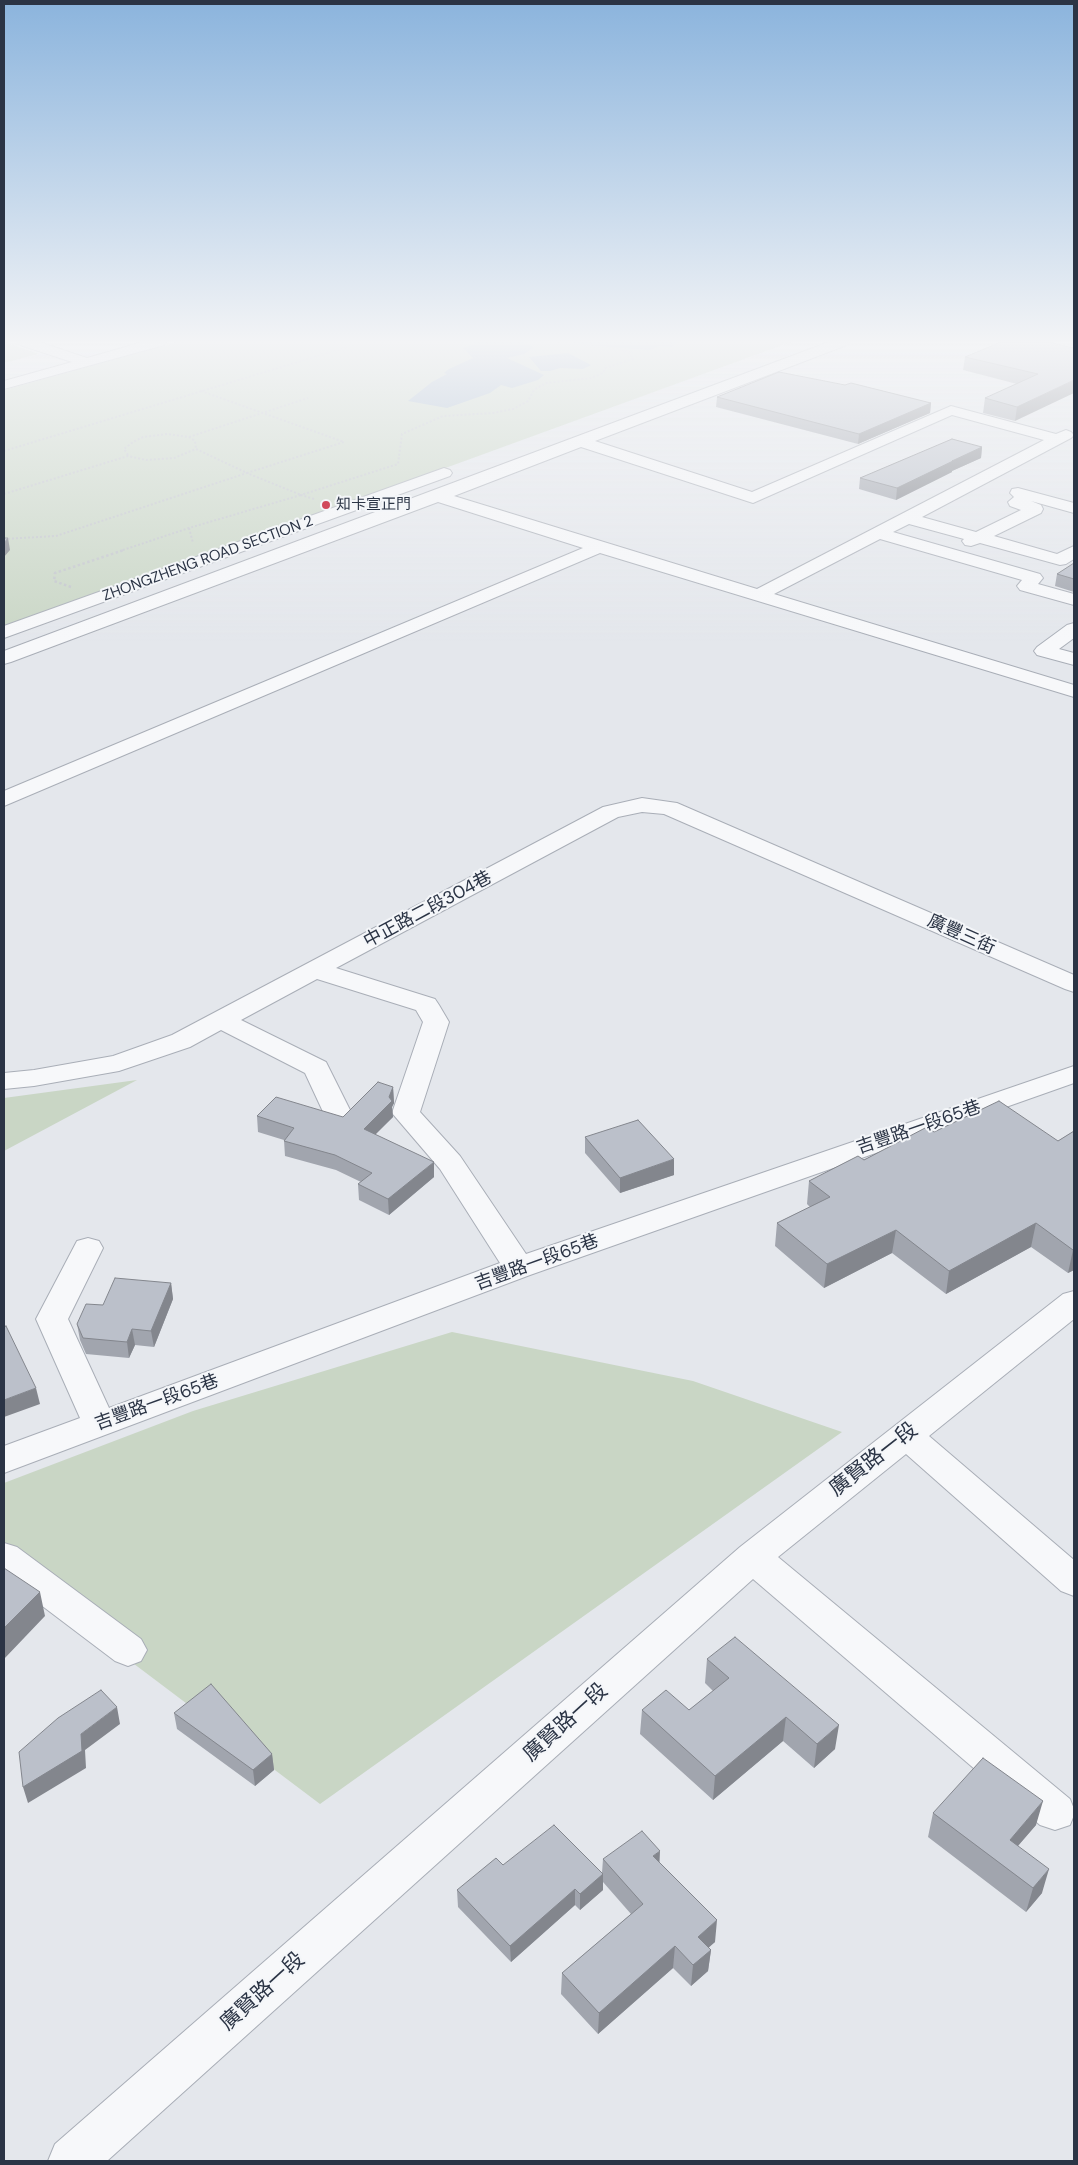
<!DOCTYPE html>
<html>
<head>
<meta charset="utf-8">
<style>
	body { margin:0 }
	#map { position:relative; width:1078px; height:2165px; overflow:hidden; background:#e4e7ec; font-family:"DM Sans",sans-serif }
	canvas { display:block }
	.frame { position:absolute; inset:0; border:5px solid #2b3445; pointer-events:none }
</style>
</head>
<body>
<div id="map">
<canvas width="1078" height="2165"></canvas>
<div class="frame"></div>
</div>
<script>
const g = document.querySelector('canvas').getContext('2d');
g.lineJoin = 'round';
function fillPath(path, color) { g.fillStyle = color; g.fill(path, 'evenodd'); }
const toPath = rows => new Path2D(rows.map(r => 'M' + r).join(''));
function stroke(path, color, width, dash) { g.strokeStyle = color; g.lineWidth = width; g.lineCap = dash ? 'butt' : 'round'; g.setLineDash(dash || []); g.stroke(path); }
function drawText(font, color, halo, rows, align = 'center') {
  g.font = font + ' "DM Sans","Noto Sans TC",sans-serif'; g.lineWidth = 4; g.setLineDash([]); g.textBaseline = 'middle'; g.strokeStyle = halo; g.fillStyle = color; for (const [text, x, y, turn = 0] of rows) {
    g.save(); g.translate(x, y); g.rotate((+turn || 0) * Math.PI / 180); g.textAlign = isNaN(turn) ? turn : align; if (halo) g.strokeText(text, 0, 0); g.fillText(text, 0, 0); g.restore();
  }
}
const green = toPath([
	[4,342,5,342,39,354,4,363],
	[177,342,791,342,4,629,4,390],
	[137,1080,4,1151,4,1098],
	[452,1332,693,1381,842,1432,320,1804,4,1566,4,1483,193,1411]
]);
const water = toPath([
	[471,342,522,342,534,347,524,354,507,358,544,375,538,380,512,388,501,385,490,393,447,408,408,401,432,382,447,374,444,373,449,369,473,358,463,348,475,344],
	[573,342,677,342,677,343,672,347,659,346,650,350,583,345],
	[568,353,591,365,583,369,560,368,550,371,541,371,529,357]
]);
const pathFar1 = toPath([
	[189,437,308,398],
	[4,451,364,342],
	[128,455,124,449,133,442,143,437,167,434,189,437,195,441,196,449],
	[4,494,128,456,146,460,174,458,196,449,247,473,344,442,201,391],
	[314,499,301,495,398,464,402,434,443,416,493,413,513,409,528,401,534,390,546,383,591,378,603,373,605,368,633,359,629,352,616,348,565,345,556,342],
	[189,528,193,543],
	[4,539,56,536,247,473,301,495,189,528,120,551]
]);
const path = toPath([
	[71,587,54,581,55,573,124,550]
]);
const minor = toPath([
	[18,342,39,342,87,358,143,342,166,342,164,345,4,389,4,381,72,362,20,345,18,342],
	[829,342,849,342,847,345,595,441,752,492,951,406,1056,434,1066,430,1071,432,1074,435,1071,438,922,517,976,532,1021,510,1010,506,1008,502,1014,497,1010,493,1012,489,1018,488,1074,503,1074,513,1031,501,1041,505,1043,509,1041,513,994,536,1057,554,1074,546,1074,559,1066,564,1060,565,980,543,971,546,965,545,962,541,964,539,909,524,893,532,1040,574,1043,578,1038,584,1074,594,1074,605,1020,590,1017,586,1022,580,880,539,774,594,1074,685,1074,697,600,553,4,806,4,791,583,548,438,502,11,662,4,664,4,651,829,342],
	[952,415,1044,440,757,589,454,496,581,447,753,503,952,415],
	[444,468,450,470,452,473,450,476,4,638,4,626,444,468],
	[1074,623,1074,638,1059,649,1074,653,1074,665,1037,655,1034,651,1037,647,1067,625,1074,623],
	[642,798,677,803,1074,975,1074,992,1065,989,664,814,642,812,618,817,336,968,435,999,439,1005,449,1022,420,1112,460,1156,526,1254,1074,1066,1074,1083,530,1275,4,1473,4,1446,80,1418,36,1319,77,1241,88,1238,99,1241,103,1248,68,1319,109,1408,500,1263,440,1169,392,1113,423,1022,416,1010,317,979,241,1020,326,1062,353,1116,349,1122,339,1125,329,1122,325,1116,305,1073,221,1030,190,1047,119,1071,34,1086,4,1089,4,1073,34,1070,113,1056,172,1035,603,807,642,798],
	[1074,1291,1074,1319,929,1436,1074,1560,1074,1596,1061,1591,906,1454,778,1557,1070,1799,1074,1809,1074,1815,1070,1825,1055,1830,1040,1825,753,1579,107,2161,48,2161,55,2144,740,1547,1063,1294,1074,1291],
	[4,1543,17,1547,141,1639,147,1650,141,1661,128,1666,115,1661,4,1577,4,1543]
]);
const wall = toPath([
	[1074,348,1015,421,983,413,985,398,1017,384,963,370,965,357],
	[717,397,931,403,930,413,858,444,716,407],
	[982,447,981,458,952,471,952,472,896,500,859,489,860,478],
	[1074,563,1074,592,1055,586,1057,574],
	[393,1087,394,1103,392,1107,393,1117,375,1134,434,1177,389,1215,359,1200,358,1184,361,1182,336,1170,285,1156,284,1140,258,1132,257,1116,343,1117],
	[1074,1131,1074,1270,1068,1273,1031,1247,946,1294,892,1253,824,1288,775,1246,777,1223,810,1207,807,1204,809,1181,934,1132,1058,1141],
	[585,1137,674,1175,620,1193,585,1153],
	[171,1283,173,1299,154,1347,135,1345,129,1358,86,1354,80,1340,77,1324,103,1305],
	[707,1659,835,1749,814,1768,783,1741,713,1800,640,1734,642,1710,689,1710,713,1691,705,1683],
	[174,1713,272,1754,274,1770,255,1786,177,1729],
	[933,1813,1036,1825,1018,1846,1042,1893,1026,1912,928,1837],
	[603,1859,659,1863,715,1942,708,1947,711,1950,708,1971,691,1986,673,1968,598,2034,561,1994,562,1973,631,1914,603,1882,603,1890,580,1910,575,1905,511,1962,458,1907,457,1890,503,1865,602,1873]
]);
const shadedWall = toPath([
	[1074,380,1074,393,1015,421,1017,407],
	[931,403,930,413,858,444,859,434],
	[982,447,981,458,952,471,952,472,896,500,897,488,952,461],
	[8,538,10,550,4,557,4,543],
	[393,1087,394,1103,392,1107,393,1117,365,1145,364,1129,389,1097],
	[674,1159,674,1175,620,1193,620,1178],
	[434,1162,434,1177,389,1215,388,1199],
	[1036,1223,1031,1247,946,1294,949,1271],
	[896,1230,892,1253,824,1288,827,1264],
	[1074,1249,1074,1270,1068,1273,1073,1250],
	[171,1283,173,1299,154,1347,151,1331],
	[132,1329,135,1345,129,1358,127,1342],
	[36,1388,40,1404,4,1417,4,1400],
	[40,1592,45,1616,4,1659,4,1628],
	[117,1707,120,1724,85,1750,86,1768,28,1803,23,1787,81,1734],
	[786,1717,783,1741,713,1800,715,1776],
	[839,1725,835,1749,814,1768,817,1744],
	[272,1754,274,1770,255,1786,253,1770],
	[1043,1801,1036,1825,1003,1863,1010,1840],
	[660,1851,659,1873,653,1856],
	[1049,1869,1042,1893,1026,1912,1033,1888],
	[603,1874,603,1890,580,1910,580,1894],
	[575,1889,575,1905,511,1962,510,1946],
	[717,1920,715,1942,696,1959,698,1937],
	[675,1946,673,1968,598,2034,599,2013],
	[711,1950,708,1971,691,1986,693,1965]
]);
const building = toPath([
	[1001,342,1048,342,1074,348,1074,380,1017,407,985,398,1038,374,965,357,1001,342],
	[779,372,845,385,851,383,931,403,859,434,717,397,779,372],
	[952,439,982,447,952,461,953,461,897,488,860,478,952,439],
	[4,538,8,538,4,543,4,538],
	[1074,563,1074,579,1057,574,1074,563],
	[378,1082,393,1087,389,1097,392,1101,364,1129,434,1162,388,1199,358,1184,372,1173,335,1155,284,1141,294,1128,257,1116,276,1097,343,1117,378,1082],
	[999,1101,1058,1141,1074,1131,1074,1249,1073,1250,1036,1223,949,1271,896,1230,827,1264,777,1223,830,1197,809,1181,858,1156,864,1160,927,1127,934,1132,999,1101],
	[638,1120,674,1159,620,1178,585,1137,638,1120],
	[115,1278,171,1283,151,1331,132,1329,127,1342,83,1338,77,1324,86,1304,103,1305,115,1278],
	[6,1326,36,1388,4,1400,4,1327,6,1326],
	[4,1568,40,1592,4,1628,4,1568],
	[735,1637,839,1725,817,1744,786,1717,715,1776,642,1710,666,1690,689,1710,729,1678,707,1659,735,1637],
	[211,1684,272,1754,253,1770,174,1713,211,1684],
	[101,1690,117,1707,81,1734,82,1751,23,1787,19,1752,58,1718,101,1690],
	[983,1758,1043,1801,1010,1840,1049,1869,1033,1888,933,1813,983,1758],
	[554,1825,603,1874,580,1894,575,1889,510,1946,457,1890,496,1858,503,1865,554,1825],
	[642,1831,660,1851,653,1856,717,1920,698,1937,711,1950,693,1965,675,1946,599,2013,562,1973,643,1904,603,1859,642,1831]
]);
const markers = [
	[326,505,5,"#d1495b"]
];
const farPoinames = [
	["知卡宣正門",336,505]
];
const farStreetnames = [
	["ZHONGZHENG ROAD SECTION 2",208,559,-20]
];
const streetNames = [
	["中正路二段304巷",428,910,-28],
	["廣豐三街",961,935,24],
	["吉豐路一段65巷",919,1128,-19],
	["吉豐路一段65巷",537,1263,-20],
	["吉豐路一段65巷",157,1403,-20]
];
const nearStreetnames = [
	["廣賢路一段",874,1460,-38],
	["廣賢路一段",566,1723,-42],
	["廣賢路一段",263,1992,-42]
];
fillPath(green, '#c9d6c5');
fillPath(water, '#9fb4cc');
stroke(minor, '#a9aeb7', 2);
stroke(pathFar1, '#c2c5cb', 2, [2, 2]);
stroke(path, '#c2c5cb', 2.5, [2.5, 2.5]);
fillPath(minor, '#f7f8fa');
fillPath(wall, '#a1a5ae');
fillPath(shadedWall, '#83868d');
fillPath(building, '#bbc0ca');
stroke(building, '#83868d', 1);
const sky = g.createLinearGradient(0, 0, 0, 645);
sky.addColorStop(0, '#8bb4dd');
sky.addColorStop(0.53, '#f3f4f6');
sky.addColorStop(1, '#f3f4f600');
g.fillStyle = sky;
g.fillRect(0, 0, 1078, 645);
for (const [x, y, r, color] of markers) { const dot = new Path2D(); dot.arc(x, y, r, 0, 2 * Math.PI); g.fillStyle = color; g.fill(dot); stroke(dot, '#f4f6f9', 2); }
drawText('15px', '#2b3445', '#f4f6f9', farPoinames, 'left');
drawText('15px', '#2b3445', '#f4f6f9', farStreetnames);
drawText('18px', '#2b3445', '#f4f6f9', streetNames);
drawText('21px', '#2b3445', '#f4f6f9', nearStreetnames);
</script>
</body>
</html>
